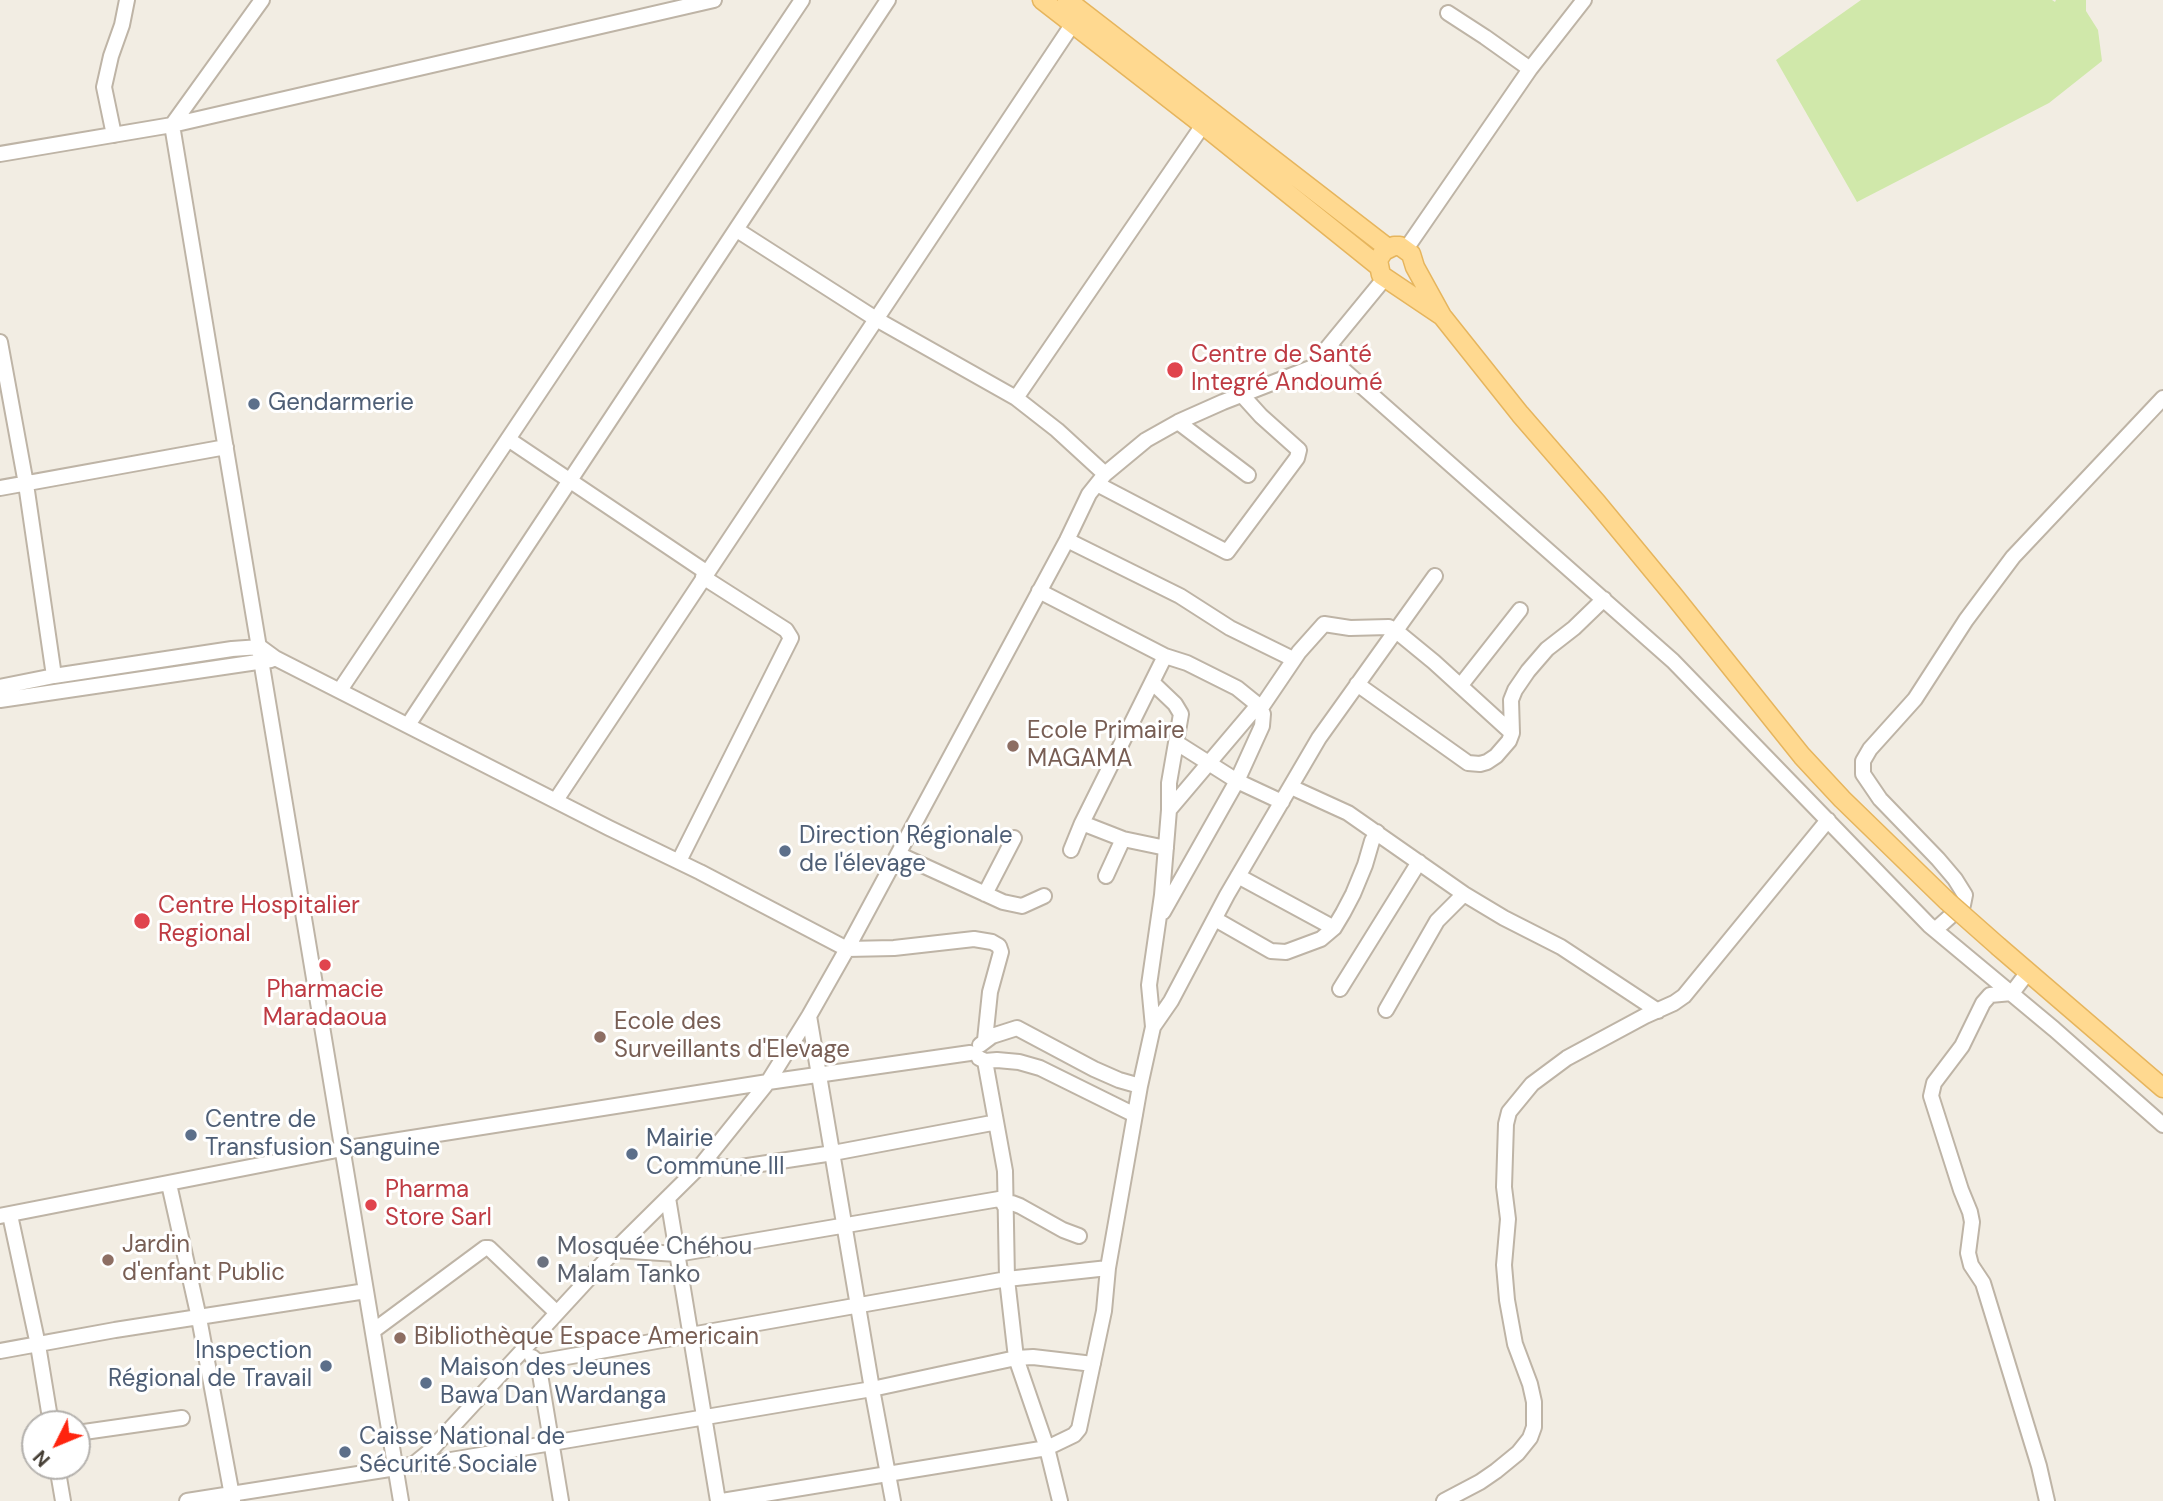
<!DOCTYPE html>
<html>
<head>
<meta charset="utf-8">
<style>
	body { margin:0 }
	#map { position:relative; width:2163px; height:1501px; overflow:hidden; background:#f2ede3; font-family:"DM Sans",sans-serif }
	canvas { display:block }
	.north { position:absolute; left:21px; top:1410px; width:70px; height:70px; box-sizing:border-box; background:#fff; border:2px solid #b4b1ad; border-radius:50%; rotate:227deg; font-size:19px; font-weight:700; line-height:28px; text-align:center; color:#443d33 }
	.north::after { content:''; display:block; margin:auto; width:24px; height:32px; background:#ff240e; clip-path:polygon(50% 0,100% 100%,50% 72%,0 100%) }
</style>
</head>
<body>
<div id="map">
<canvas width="2163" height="1501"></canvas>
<div class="north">N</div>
</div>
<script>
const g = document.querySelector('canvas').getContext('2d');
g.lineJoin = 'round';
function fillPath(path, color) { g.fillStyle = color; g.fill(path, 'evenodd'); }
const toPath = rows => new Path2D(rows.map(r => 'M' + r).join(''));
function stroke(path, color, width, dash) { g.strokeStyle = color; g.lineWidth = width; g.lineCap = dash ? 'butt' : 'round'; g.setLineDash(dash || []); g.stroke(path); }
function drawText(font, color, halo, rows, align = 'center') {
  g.font = font + ' "DM Sans",sans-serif'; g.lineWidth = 6; g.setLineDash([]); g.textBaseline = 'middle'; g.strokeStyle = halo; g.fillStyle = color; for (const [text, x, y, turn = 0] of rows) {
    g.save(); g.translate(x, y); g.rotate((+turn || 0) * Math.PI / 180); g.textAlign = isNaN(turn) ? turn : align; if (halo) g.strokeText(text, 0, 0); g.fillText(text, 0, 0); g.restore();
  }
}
const green = toPath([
	[1861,0,2052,0,2055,2,2056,0,2086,0,2086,11,2098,30,2102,61,2049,103,1857,202,1776,60]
]);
const minor = toPath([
	[262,0,172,125,401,1501],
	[1448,13,1485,37,1530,69],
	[114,135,104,87,111,56,122,25,127,0],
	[0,154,172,125,714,0],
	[737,230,876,319,1016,398,1057,430,1105,474],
	[1406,249,1530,69,1584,0],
	[0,342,26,484,54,676],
	'1320 360a10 10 0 1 1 20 0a10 10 0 1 1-20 0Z',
	[1324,352,1384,279],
	[1339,366,1673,661,1929,925,2054,1029,2163,1125],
	[1016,398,1203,125],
	[1178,422,1248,475],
	[508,439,706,572],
	[1097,484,1227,552,1297,458,1299,450,1261,416,1242,395],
	[0,488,226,447],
	[1067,540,1180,596,1230,628,1293,659],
	[1039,591,1165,656,1187,663,1237,688,1258,705,1263,714,1262,726,1237,781,1282,802],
	[1357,684,1468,763,1480,764,1487,762,1496,756,1509,741,1512,733,1511,700,1515,690,1528,671,1547,649,1574,628,1604,599],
	[1461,685,1520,610],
	[0,687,54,676,232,649,260,647,275,658,609,828,700,872,847,949,894,948,974,939,992,942,999,946,1001,952,990,992,985,1040],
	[340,690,802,0],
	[0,700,271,660],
	[1261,708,1299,652,1324,624,1350,628,1389,627,1395,630,1434,662,1512,733],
	[408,725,888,0],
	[1291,787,1348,813,1464,894,1504,918,1561,947,1658,1011],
	[556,800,1072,25],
	[1169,810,1258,705],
	[1082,823,1123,839,1166,848],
	[1071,850,1082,823,1165,656],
	[898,854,1003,902,1022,906,1044,896],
	[679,861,791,638,786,630,703,577],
	[1106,876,1123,839],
	[1238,876,1334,928],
	[985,894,1014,838],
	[1163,912,1237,781,1177,743],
	[1215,919,1271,951,1286,952,1321,939,1334,928,1343,913,1353,894,1365,865,1372,841,1377,832],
	[1935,930,1963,905,1965,895,1955,879,1938,859,1880,799,1863,774,1863,761,1870,749,1915,699,1966,620,2013,557,2163,398],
	[2028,972,2012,993,1990,995,1983,1003,1962,1046,1934,1083,1931,1096,1961,1190,1970,1212,1972,1222,1968,1253,1971,1265,1983,1283,2039,1466,2047,1501],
	[1340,989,1419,862],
	[1386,1010,1437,921,1464,894],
	[809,1016,872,1389,893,1501],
	[1153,1027,1149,985,1162,895,1169,810,1169,783,1181,714,1175,704,1153,683],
	[980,1045,992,1036,1017,1028,1094,1069,1119,1080,1140,1086],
	[979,1058,985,1061,997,1060,1019,1062,1040,1068,1135,1115],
	[703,1163,722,1167,741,1167,833,1153,992,1123,995,1120],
	[169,1184,199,1318,233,1501],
	[668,1198,718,1501],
	[1004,1205,1012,1203,1020,1206,1063,1230,1079,1236],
	[10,1215,38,1345,51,1424],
	[0,1216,342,1149,768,1082,970,1053],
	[615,1250,677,1254,1005,1198],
	[373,1331,485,1248,489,1248,557,1313],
	[0,1351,115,1330,366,1291],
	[532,1357,538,1362,561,1501],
	[538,1362,1007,1279,1108,1268],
	[77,1433,182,1418],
	[414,1464,439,1462,872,1389,1016,1358,1007,1279,1005,1171,985,1061],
	[57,1466,63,1501],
	[187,1501,396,1468,414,1464,430,1451,615,1250,703,1163,768,1082,809,1016,847,949,1067,540,1089,494,1105,474,1146,440,1178,422,1223,402,1321,364],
	[722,1501,1047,1448,1074,1435,1079,1429,1104,1311,1108,1268,1140,1086,1153,1027,1171,1001,1227,895,1319,738,1435,576],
	[1060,1501,1047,1448,1016,1358,1033,1357,1093,1364],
	[1444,1501,1480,1482,1496,1471,1518,1453,1530,1438,1534,1427,1534,1402,1530,1384,1515,1344,1507,1300,1504,1265,1508,1219,1504,1187,1506,1124,1509,1112,1532,1084,1567,1058,1645,1016,1674,1003,1684,996,1828,820]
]);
const major = toPath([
	[1042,0,1203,125,1377,265],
	[1067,0,1388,248],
	[1442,316,1381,275,1378,260,1384,251,1394,246,1400,246,1411,254,1415,267,1442,316,1520,414,1598,504,1674,596,1802,756,1842,799,1947,901],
	[1999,947,2163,1088]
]);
const majorBridge = toPath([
	[1947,901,1999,947]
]);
const markers = [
	[1175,370,9,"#e0444e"],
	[254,404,7,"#5c6f8a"],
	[1013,746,7,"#8d6e63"],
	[785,851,7,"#5c6f8a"],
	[142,921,9,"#e0444e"],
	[325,965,7,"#e0444e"],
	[600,1037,7,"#8d6e63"],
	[191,1135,7,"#5c6f8a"],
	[632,1154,7,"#5c6f8a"],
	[371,1205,7,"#e0444e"],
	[108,1260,7,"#8d6e63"],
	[543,1262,7,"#6b7280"],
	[400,1338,7,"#8d6e63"],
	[326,1366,7,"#5c6f8a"],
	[426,1383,7,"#5c6f8a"],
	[345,1452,7,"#5c6f8a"]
];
const healthNames = [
	["Centre de Santé",1191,356],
	["Integré Andoumé",1191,384],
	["Centre Hospitalier",158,907],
	["Regional",158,935],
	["Pharmacie",325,991,"center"],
	["Maradaoua",325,1019,"center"],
	["Pharma",385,1191],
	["Store Sarl",385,1219]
];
const serviceNames = [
	["Gendarmerie",268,404],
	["Direction Régionale",799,837],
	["de l'élevage",799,865],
	["Centre de",205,1121],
	["Transfusion Sanguine",205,1149],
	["Mairie",646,1140],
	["Commune III",646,1168],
	["Inspection",312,1352,"right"],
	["Régional de Travail",312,1380,"right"],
	["Maison des Jeunes",440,1369],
	["Bawa Dan Wardanga",440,1397],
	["Caisse National de",359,1438],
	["Sécurité Sociale",359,1466]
];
const educationNames = [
	["Ecole Primaire",1027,732],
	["MAGAMA",1027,760],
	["Ecole des",614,1023],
	["Surveillants d'Elevage",614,1051],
	["Jardin",122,1246],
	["d'enfant Public",122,1274],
	["Bibliothèque Espace Americain",414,1338]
];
const worshipNames = [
	["Mosquée Chéhou",557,1248],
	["Malam Tanko",557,1276]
];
fillPath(green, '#d0e8aa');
stroke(minor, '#beb4a6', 18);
stroke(major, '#e6b55d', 21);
stroke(minor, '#fff', 14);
stroke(major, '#ffd990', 18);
stroke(majorBridge, '#e6b55d', 21, []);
stroke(majorBridge, '#ffd990', 18);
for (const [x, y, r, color] of markers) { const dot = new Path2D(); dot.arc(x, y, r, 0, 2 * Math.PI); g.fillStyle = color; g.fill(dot); stroke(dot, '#fff', 2.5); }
drawText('24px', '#be3a42', '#fff', healthNames, 'left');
drawText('24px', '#4e5e75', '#fff', serviceNames, 'left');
drawText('24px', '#785e54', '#fff', educationNames, 'left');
drawText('24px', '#5b616d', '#fff', worshipNames, 'left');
</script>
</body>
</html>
